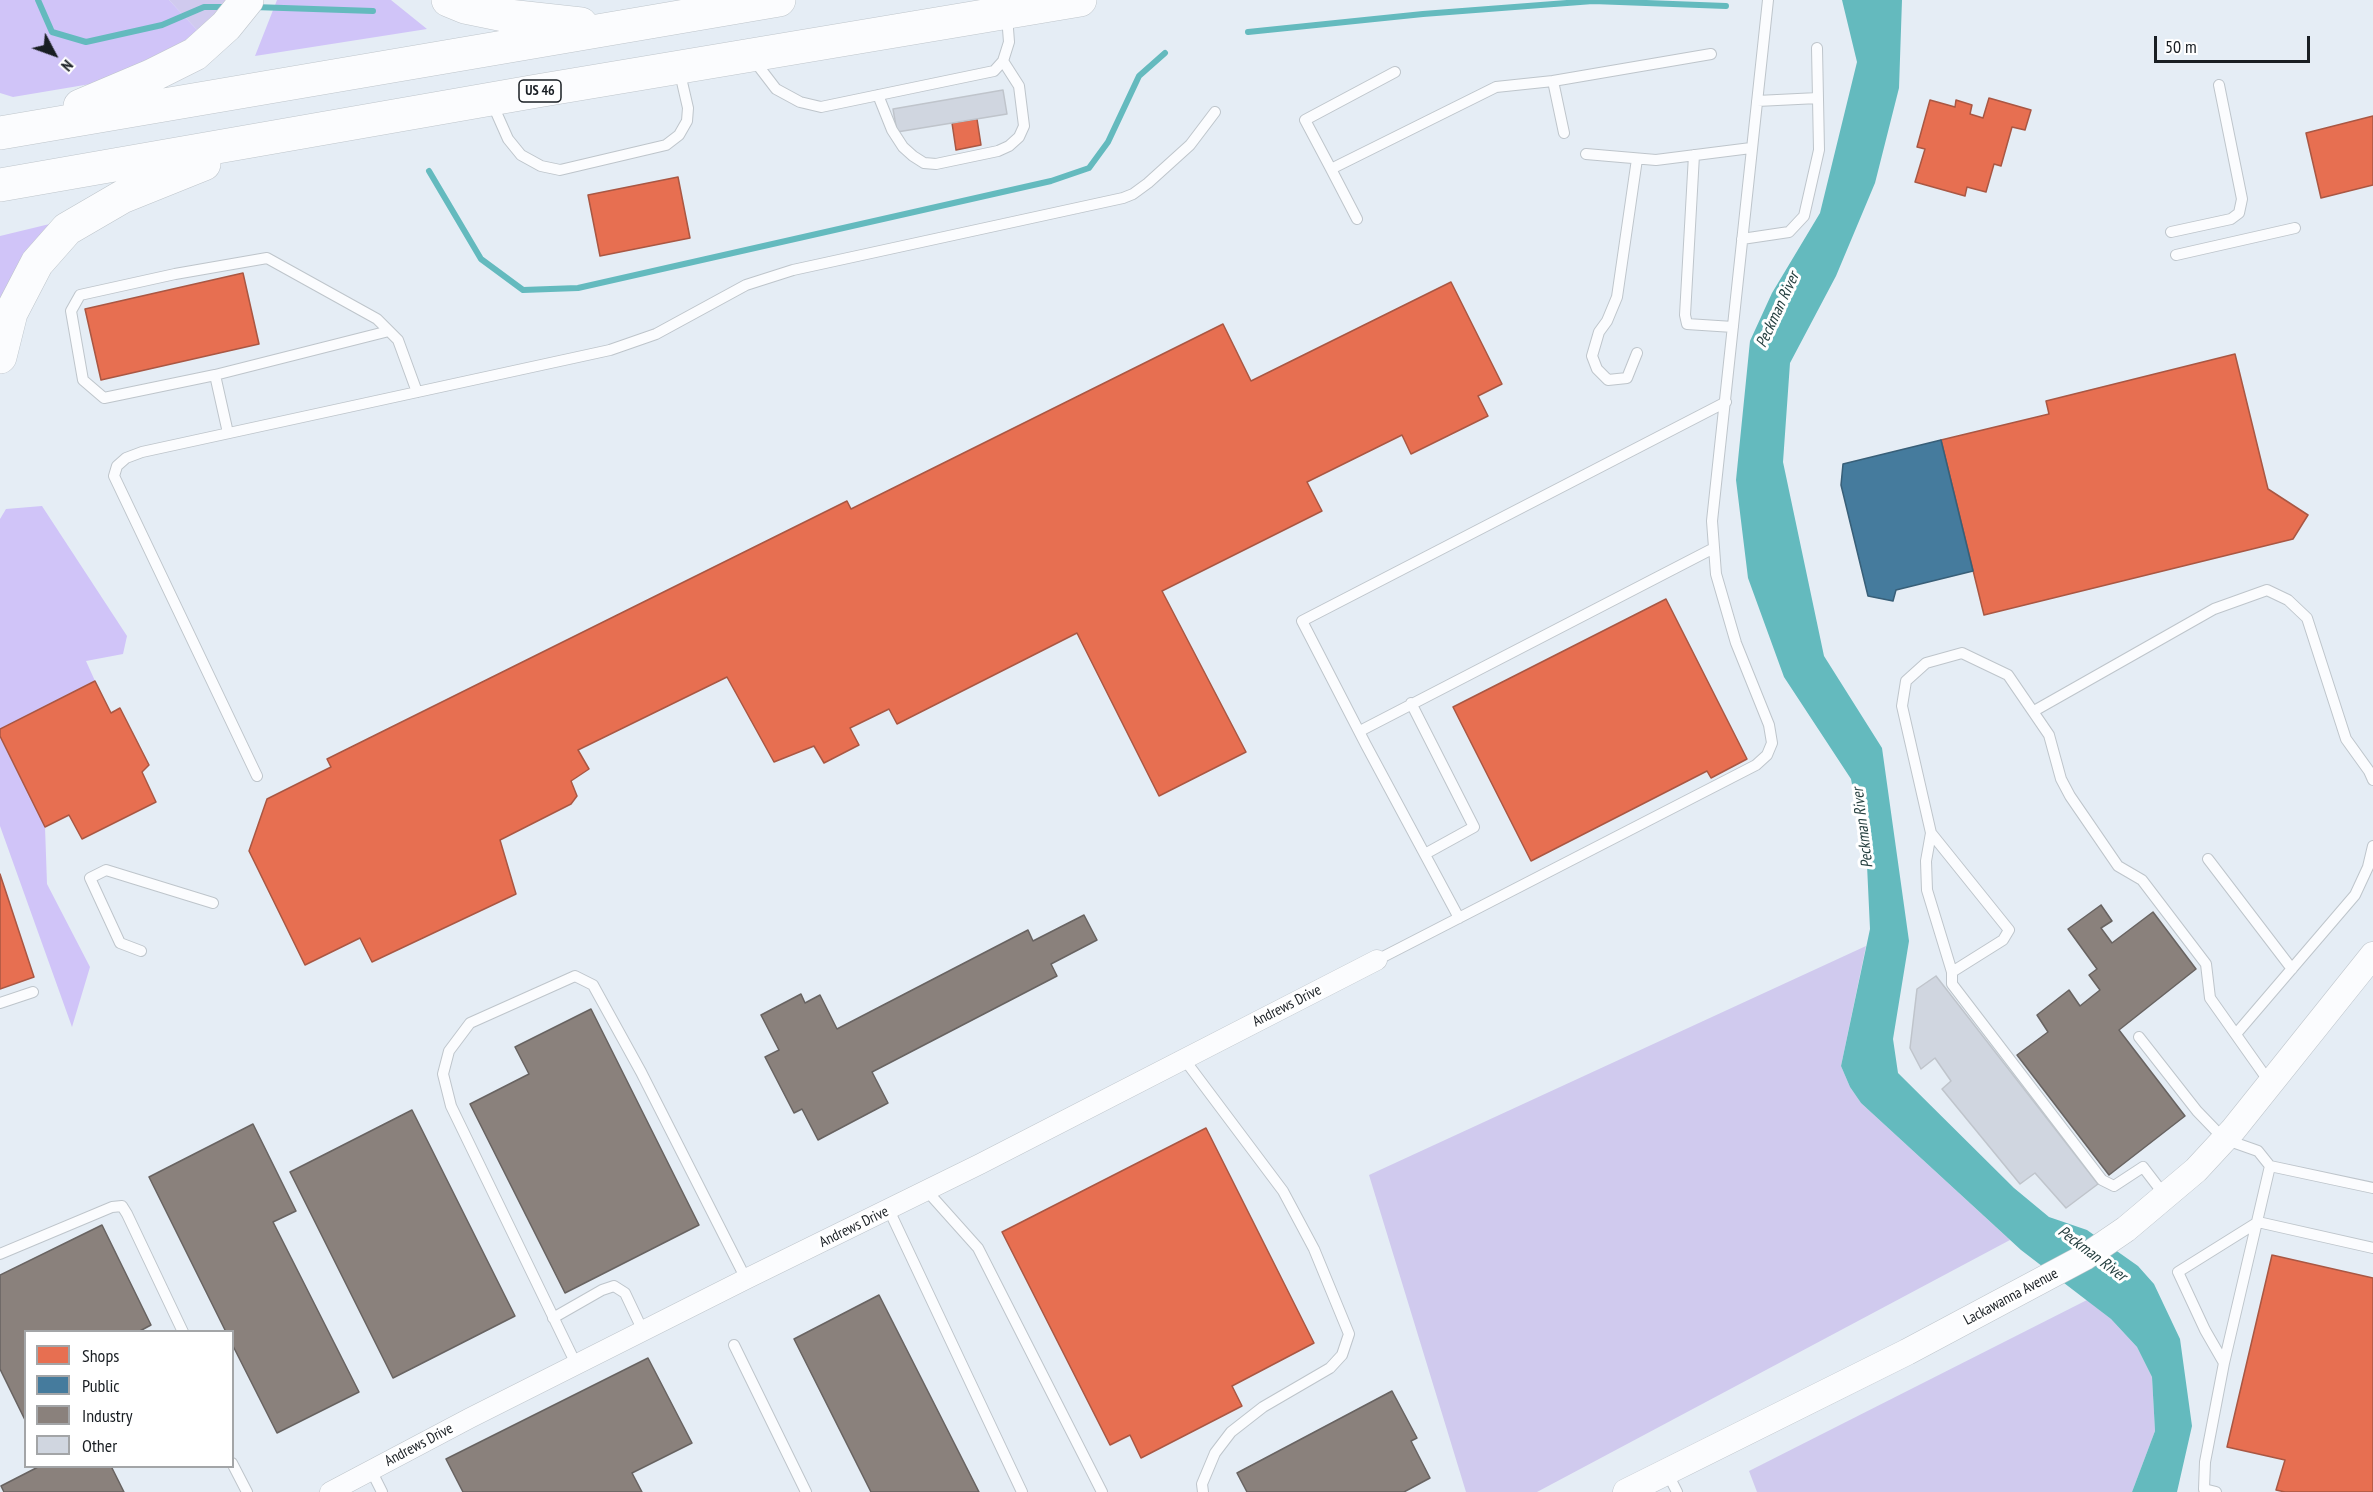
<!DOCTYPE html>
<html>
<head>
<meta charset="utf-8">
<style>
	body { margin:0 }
	#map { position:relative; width:2373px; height:1492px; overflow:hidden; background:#e5edf5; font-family:"PT Sans Narrow",sans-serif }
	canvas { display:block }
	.legend { position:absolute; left:24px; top:1330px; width:210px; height:138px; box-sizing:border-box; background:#fff; border:2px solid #a3a5a7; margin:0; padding:8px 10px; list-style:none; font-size:18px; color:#191e23 }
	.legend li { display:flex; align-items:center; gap:12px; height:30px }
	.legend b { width:30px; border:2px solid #a3a5a7 }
	.north { position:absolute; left:24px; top:24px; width:60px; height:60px; -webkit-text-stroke:4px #fff; paint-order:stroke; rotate:131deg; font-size:16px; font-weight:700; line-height:24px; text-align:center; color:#191e23 }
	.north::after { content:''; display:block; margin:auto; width:21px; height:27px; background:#191e23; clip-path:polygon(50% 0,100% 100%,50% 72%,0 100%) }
	.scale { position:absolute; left:2154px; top:36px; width:156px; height:27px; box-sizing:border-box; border:3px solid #191e23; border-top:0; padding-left:8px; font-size:18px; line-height:21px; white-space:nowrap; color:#191e23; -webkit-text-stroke:4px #fff; paint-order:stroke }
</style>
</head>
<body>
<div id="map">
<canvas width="2373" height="1492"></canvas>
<ul class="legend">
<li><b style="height:16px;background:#e76f51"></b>Shops</li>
<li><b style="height:16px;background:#457b9d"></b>Public</li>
<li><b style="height:16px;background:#8a817c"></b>Industry</li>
<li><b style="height:16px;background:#d0d6e0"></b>Other</li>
</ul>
<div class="north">N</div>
<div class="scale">50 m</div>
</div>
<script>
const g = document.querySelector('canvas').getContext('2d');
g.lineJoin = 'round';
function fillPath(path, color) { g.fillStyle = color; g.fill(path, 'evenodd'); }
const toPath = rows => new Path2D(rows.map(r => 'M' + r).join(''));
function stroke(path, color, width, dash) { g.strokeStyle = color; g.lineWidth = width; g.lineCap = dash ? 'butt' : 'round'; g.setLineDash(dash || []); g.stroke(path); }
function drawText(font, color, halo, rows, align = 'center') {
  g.font = font + ' "PT Sans Narrow",sans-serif'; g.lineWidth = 6; g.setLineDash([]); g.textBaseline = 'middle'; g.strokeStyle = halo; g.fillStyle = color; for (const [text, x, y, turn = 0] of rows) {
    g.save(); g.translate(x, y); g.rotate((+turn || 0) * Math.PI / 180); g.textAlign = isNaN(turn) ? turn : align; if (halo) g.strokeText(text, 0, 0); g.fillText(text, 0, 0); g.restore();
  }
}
const green = toPath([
	[169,0,230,0,200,33],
	[1866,946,1841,1066,1850,1087,1861,1103,2010,1240,1537,1492,1466,1492,1369,1175],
	[2087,1300,2111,1319,2137,1347,2152,1377,2155,1431,2132,1492,1757,1492,1749,1471]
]);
const forest = toPath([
	[0,0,169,0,200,33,138,76,13,97,0,93],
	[277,0,391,0,427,29,255,56],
	[62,221,0,322,0,236],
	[42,506,127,636,123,654,86,661,95,681,0,729,0,519,6,509],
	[0,736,45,827,47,884,90,967,72,1027,0,826]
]);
const water = toPath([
	[1842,0,1902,0,1899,88,1875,183,1836,276,1790,363,1783,462,1824,656,1882,748,1909,941,1893,1039,1898,1073,2014,1188,2049,1217,2087,1230,2138,1266,2154,1284,2180,1339,2192,1426,2177,1492,2132,1492,2155,1431,2152,1377,2137,1347,2111,1319,2021,1250,1861,1103,1850,1087,1841,1066,1870,929,1867,865,1851,779,1784,677,1748,578,1736,480,1750,341,1772,293,1820,213,1857,62]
]);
const shops = toPath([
	[1989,98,2031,110,2025,130,2012,127,2001,166,1994,164,1986,192,1967,187,1965,196,1915,182,1925,149,1917,147,1930,100,1955,107,1956,100,1972,105,1970,114,1983,118,1989,98],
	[2373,116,2373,185,2321,198,2306,133,2373,116],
	[977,119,981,145,956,150,952,123,977,119],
	[678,177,690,238,600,256,588,195,678,177],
	[243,273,259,344,101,380,85,309,243,273],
	[1451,282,1502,384,1478,396,1488,416,1411,454,1402,435,1307,482,1322,511,1162,591,1246,752,1159,796,1077,633,897,724,889,709,850,728,859,745,824,763,814,746,774,762,727,677,578,750,589,769,571,781,577,796,571,804,500,840,516,894,372,962,360,938,305,965,249,851,267,799,331,767,327,759,847,501,851,509,1223,324,1251,381,1451,282],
	[2235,354,2268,489,2308,515,2293,539,1984,615,1941,440,2049,414,2046,401,2235,354],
	[1666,599,1747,759,1711,778,1707,771,1531,861,1453,707,1666,599],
	[95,681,111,713,120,708,149,765,142,772,156,802,82,839,69,815,45,827,0,736,0,729,95,681],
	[0,874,34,977,0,989,0,874],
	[1206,1128,1314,1343,1232,1386,1242,1406,1141,1458,1130,1435,1110,1445,1002,1232,1206,1128],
	[2272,1255,2373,1278,2373,1492,2285,1492,2276,1490,2285,1460,2227,1447,2272,1255]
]);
const public = toPath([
	[1941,440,1973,571,1896,590,1893,601,1868,596,1841,485,1843,464,1941,440]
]);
const industry = toPath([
	[2101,905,2112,921,2101,928,2112,943,2153,912,2196,969,2119,1030,2185,1116,2109,1175,2017,1055,2048,1032,2037,1015,2069,990,2080,1006,2100,990,2089,975,2097,969,2068,929,2101,905],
	[1084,915,1097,940,1051,964,1057,976,872,1072,888,1103,818,1140,802,1109,794,1113,765,1057,779,1050,761,1015,801,994,805,1003,820,995,837,1029,1028,930,1033,941,1084,915],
	[591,1009,699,1225,565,1293,470,1104,529,1074,515,1047,591,1009],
	[412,1110,515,1316,393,1378,290,1172,412,1110],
	[253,1124,296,1211,273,1222,359,1392,277,1433,232,1344,232,1332,226,1332,149,1177,253,1124],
	[102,1225,151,1325,138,1332,26,1332,26,1422,0,1369,0,1275,102,1225],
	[879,1295,979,1492,871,1492,794,1339,879,1295],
	[648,1358,692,1443,632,1473,642,1492,463,1492,446,1459,648,1358],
	[1392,1391,1417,1438,1411,1441,1430,1478,1404,1492,1247,1492,1237,1473,1392,1391],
	[40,1466,111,1466,124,1492,4,1492,1,1486,40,1466]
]);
const stream = toPath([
	[38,0,52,32,86,42,162,25,204,7,226,7],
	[254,7,373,11],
	[1248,32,1423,14,1593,1,1726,6],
	[429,171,481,259,523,290,578,288,1051,181,1089,168,1108,142,1139,76,1165,53]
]);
const building = toPath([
	[1003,90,1007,114,897,132,893,109,1003,90],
	[1936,976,2098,1184,2066,1208,2035,1173,2020,1184,1942,1089,1951,1081,1935,1058,1921,1069,1910,1048,1917,989,1936,976]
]);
const service = toPath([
	[753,59,776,89,800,102,821,107,994,71,1003,61,1009,42,1007,16],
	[1395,72,1305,120,1331,169,1496,87,1553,81,1564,133],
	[1553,81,1711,54],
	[878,95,892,130,903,147,913,156,924,163,936,164,998,151,1009,146,1019,137,1024,126,1019,86,1003,61],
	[1757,101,1818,98],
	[492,103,508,139,521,155,541,166,560,170,666,145,679,135,687,121,688,108,679,69],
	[1586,154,1656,160,1751,148],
	[1694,155,1685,315,1687,324,1733,327],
	[1331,169,1357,219],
	[2171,232,2231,219,2239,213,2242,199,2219,85],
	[1742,239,1789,232,1804,216,1819,150,1817,48],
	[2176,255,2295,228],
	[1637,353,1627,378,1608,380,1597,369,1592,356,1599,332,1607,321,1617,297,1637,159],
	[215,375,389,331],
	[228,433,215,375,104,398,83,380,71,311,80,295,175,274,267,258,377,319,398,340,417,392],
	[1411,703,1474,827,1425,854],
	[2034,711,2214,609,2267,590,2288,600,2307,618,2346,739,2369,771,2373,780],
	[1360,731,1714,548],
	[257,776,114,476,117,466,126,458,142,452,610,350,656,334,746,285,793,270,1123,198,1133,194,1148,183,1190,145,1215,112],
	[1931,833,2009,930,2003,940,1952,972],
	[2208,859,2292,969],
	[1459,918,1366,745,1302,621,1726,402],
	[141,951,120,943,90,878,106,870,213,903],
	[1377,960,1756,765,1767,755,1772,743,1769,725,1736,643,1716,574,1712,521,1768,0],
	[0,1003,33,992],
	[2236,1034,2355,895,2368,867,2373,846],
	[2139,1037,2197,1111,2224,1139,2258,1151,2270,1166,2224,1363,2205,1462,2204,1489,2216,1492],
	[1184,1059,1283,1191,1314,1249,1349,1334,1342,1355,1330,1368,1263,1407,1231,1432,1215,1453,1202,1484,1203,1492],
	[2270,1166,2373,1188],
	[927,1191,978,1248,1102,1492],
	[2166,1197,2143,1167,2114,1186,2102,1180,1952,984,1952,972,1927,890,1926,861,1931,833,1902,706,1906,681,1926,663,1962,653,2008,675,2049,735,2061,779,2070,796,2118,866,2142,880,2206,964,2210,998,2270,1083],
	[889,1210,1022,1492],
	[0,1254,112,1207,122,1206,127,1214,183,1332],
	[553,1318,602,1290,614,1286,625,1293,643,1331],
	[734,1345,806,1492],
	[2224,1363,2205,1330,2178,1272,2258,1222,2373,1248],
	[576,1364,451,1106,443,1074,449,1051,470,1023,575,976,593,985,641,1072,746,1279],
	[232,1463,247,1492],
	[371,1470,382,1492],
	[1667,1472,1677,1492]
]);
const minor = toPath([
	[330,1492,470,1418,746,1279,980,1164,1377,960]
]);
const tertiary = toPath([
	[1626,1492,1907,1352,2085,1257,2126,1229,2196,1170,2233,1130,2373,955]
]);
const trunk = toPath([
	[448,0,465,7,509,16,581,24],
	[80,106,151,76,195,54,226,26,247,0],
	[0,133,779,0],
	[0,185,537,91,1080,0],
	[0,357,11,313,37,263,67,229,122,197,204,164]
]);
const shields = [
	[540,91,42]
];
const shieldNames = [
	["US 46",540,91]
];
const streetNames = [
	["Andrews Drive",1287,1006,-27],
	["Andrews Drive",854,1227,-26],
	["Lackawanna Avenue",2011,1297,-28],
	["Andrews Drive",419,1445,-28]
];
const waterNames = [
	["Peckman River",1778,310,-65],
	["Peckman River",1863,828,-97],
	["Peckman River",2092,1254,37]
];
fillPath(green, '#d0caee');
fillPath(forest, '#d0c4f8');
fillPath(water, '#64babe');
fillPath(shops, '#e76f51');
stroke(shops, '#a95743', 1.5);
fillPath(public, '#457b9d');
stroke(public, '#385f78', 1.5);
fillPath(industry, '#8a817c');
stroke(industry, '#686361', 1.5);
stroke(stream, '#64babe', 6);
fillPath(building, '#d0d6e0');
stroke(building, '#bfc4cb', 1.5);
stroke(service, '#bec5cb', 12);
stroke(minor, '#bec5cb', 21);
stroke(tertiary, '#bec5cb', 27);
stroke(trunk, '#bec5cb', 34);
stroke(service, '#fbfcfe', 10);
stroke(minor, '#fbfcfe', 20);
stroke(tertiary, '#fbfcfe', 26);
stroke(trunk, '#fbfcfe', 33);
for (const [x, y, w] of shields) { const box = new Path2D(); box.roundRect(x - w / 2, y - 11, w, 22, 4.5); g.fillStyle = '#fff'; g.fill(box); stroke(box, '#191e23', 1.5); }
drawText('bold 14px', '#191e23', null, shieldNames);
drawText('15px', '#191e23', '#fff', streetNames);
drawText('italic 16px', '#253f3f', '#fff', waterNames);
</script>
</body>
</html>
